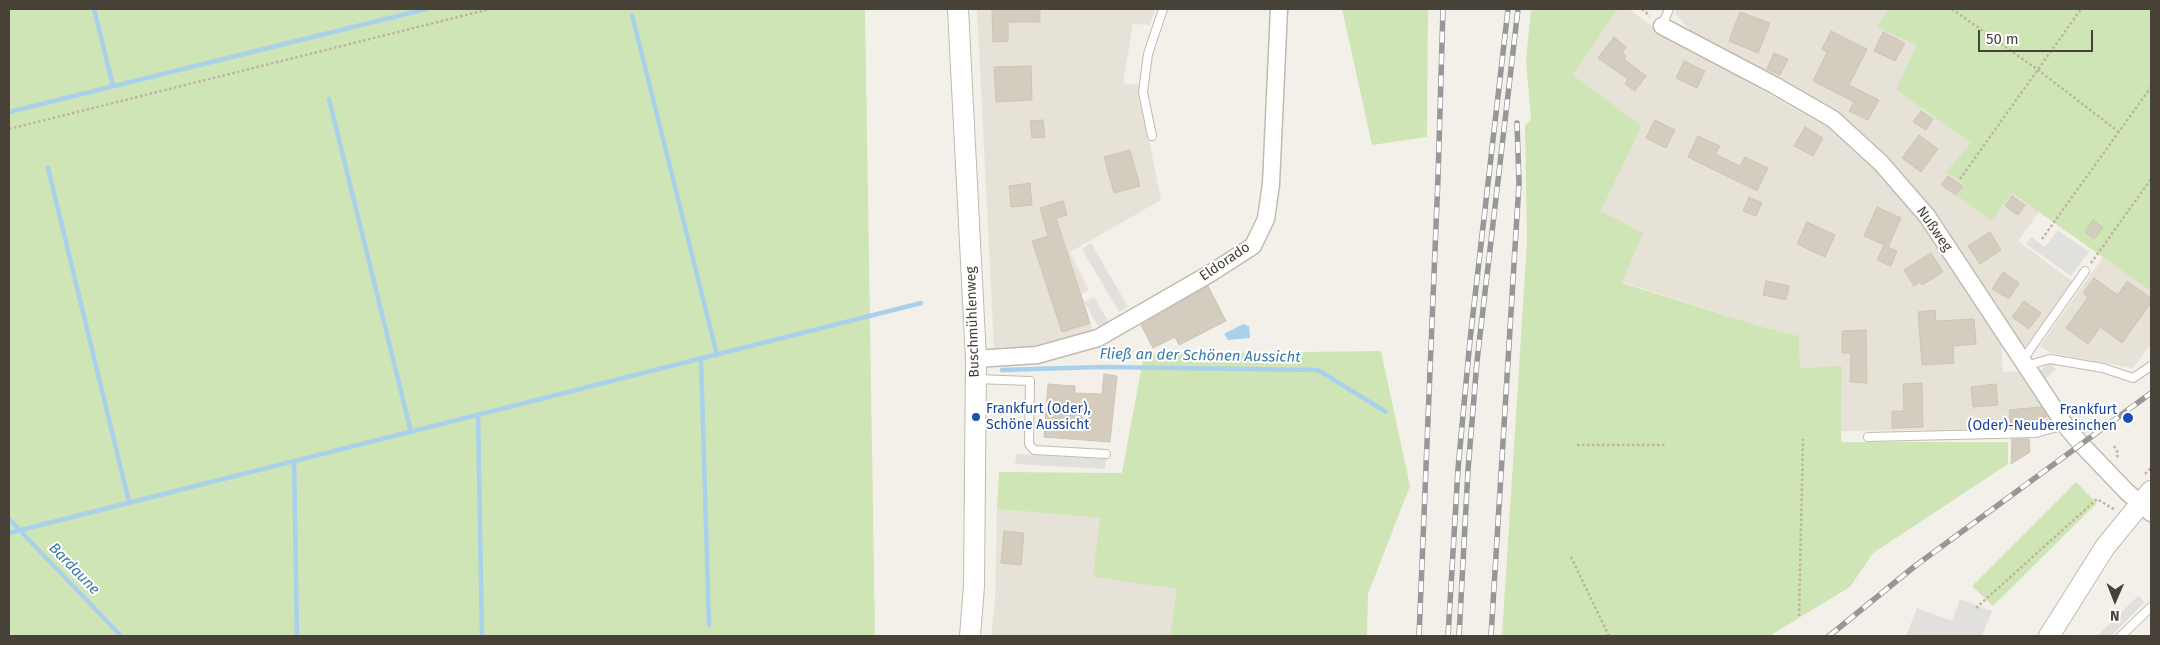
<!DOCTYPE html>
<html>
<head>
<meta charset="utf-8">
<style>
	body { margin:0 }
	#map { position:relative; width:2160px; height:645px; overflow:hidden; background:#f3f0e9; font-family:"Fira Sans",sans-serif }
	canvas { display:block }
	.frame { position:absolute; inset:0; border:10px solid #474138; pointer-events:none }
	.north { position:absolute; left:2090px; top:575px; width:50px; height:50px; -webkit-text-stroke:4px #fff; paint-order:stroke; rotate:181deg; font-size:14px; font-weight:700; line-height:20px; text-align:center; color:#474138 }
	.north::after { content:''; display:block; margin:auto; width:18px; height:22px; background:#474138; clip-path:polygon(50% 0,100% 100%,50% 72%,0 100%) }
	.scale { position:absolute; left:1978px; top:30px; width:115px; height:22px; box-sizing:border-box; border:2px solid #474138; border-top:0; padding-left:6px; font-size:15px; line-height:18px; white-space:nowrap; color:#474138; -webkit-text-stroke:4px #fff; paint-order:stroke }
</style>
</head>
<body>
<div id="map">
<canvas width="2160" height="645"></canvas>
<div class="frame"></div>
<div class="north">N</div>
<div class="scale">50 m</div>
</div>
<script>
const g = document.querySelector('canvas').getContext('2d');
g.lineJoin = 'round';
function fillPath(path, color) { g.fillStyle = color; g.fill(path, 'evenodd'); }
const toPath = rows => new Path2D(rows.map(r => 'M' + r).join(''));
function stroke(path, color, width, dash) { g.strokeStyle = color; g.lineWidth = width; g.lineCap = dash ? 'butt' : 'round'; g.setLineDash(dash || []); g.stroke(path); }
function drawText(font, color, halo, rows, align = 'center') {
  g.font = font + ' "Fira Sans",sans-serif'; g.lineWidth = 4; g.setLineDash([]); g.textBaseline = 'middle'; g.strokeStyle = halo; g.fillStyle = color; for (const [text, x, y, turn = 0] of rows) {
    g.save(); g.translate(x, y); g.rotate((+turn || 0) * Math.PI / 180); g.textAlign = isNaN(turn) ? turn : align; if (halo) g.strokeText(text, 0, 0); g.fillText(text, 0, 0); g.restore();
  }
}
const residential = toPath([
	[977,9,1155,9,1150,25,1133,24,1123,83,1138,85,1161,200,1070,252,1089,290,1081,294,1093,331,1064,341,1032,347,994,349],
	[1618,9,1629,9,1663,35,1836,132,1882,174,1919,216,2001,342,2003,372,2020,371,2052,421,2006,429,1841,431,1842,367,1800,368,1799,336,1756,325,1622,282,1601,211,1642,126,1573,75],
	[1677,9,1888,9,1878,27,1916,45,1896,90,1971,143,2012,193,2039,212,2018,241,2073,282,2028,346,2020,346,1923,197,1886,155,1837,110,1779,77,1693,33,1675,14],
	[2103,257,2151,291,2151,344,2133,368,2050,353,2040,346],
	[997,509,1100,518,1094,577,1178,589,1170,636,991,636,995,601]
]);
const green = toPath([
	[9,9,865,9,875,636,9,636],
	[1342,9,1428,9,1427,137,1372,145],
	[1531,9,1618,9,1573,75,1642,126,1601,211,1643,233,1622,283,1756,325,1799,336,1800,368,1842,366,1841,442,2008,442,2008,464,1873,553,1850,587,1769,636,1502,636,1527,241,1525,125,1531,120,1526,61],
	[1888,9,2151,9,2151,291,2012,193,1991,221,1958,196,1965,185,1946,172,1971,143,1896,90,1916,45,1877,27],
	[1381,351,1410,486,1368,594,1367,636,1170,636,1177,589,1093,577,1100,518,997,509,999,472,1122,473,1144,354],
	[2076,482,2097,503,1993,606,1972,586]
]);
const parking = toPath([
	[2058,230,2089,252,2071,276,2026,244,2031,237,2045,247],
	[1091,243,1128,307,1119,312,1082,249],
	[1094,297,1109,323,1099,328,1084,302],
	[2049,362,2056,369,2044,380,2038,373],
	[1017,454,1106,459,1105,469,1015,464],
	[2138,596,2145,602,2111,636,2097,636],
	[1960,599,1992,611,1982,636,1906,636,1917,608,1952,621]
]);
const water = toPath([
	[1243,324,1249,326,1250,338,1228,340,1224,334]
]);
const stream = toPath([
	[94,9,113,86],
	[632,15,717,355],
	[329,99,411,432],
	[9,112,426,9],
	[48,168,129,502],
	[701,359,709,625],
	[1002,370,1101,367,1318,370,1386,412],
	[478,415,482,636],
	[294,461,297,636],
	[9,519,121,636],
	[9,533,921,303]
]);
const building = toPath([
	[992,9,1040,9,1040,22,1008,22,1008,41,993,42,992,9],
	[1740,12,1770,23,1758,53,1729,41,1740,12],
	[1831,31,1867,49,1849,85,1879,100,1868,120,1849,111,1854,102,1813,81,1827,52,1822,49,1831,31],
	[1883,32,1905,43,1895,61,1874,51,1883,32],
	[1614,37,1626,47,1622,53,1626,56,1624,59,1646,76,1635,91,1625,84,1628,79,1598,58,1614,37],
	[1774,53,1788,59,1780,75,1767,69,1774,53],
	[1684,61,1705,71,1697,88,1676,78,1684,61],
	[1031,66,1032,100,996,102,994,67,1031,66],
	[1921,111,1933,119,1926,130,1913,122,1921,111],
	[1043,120,1045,137,1032,138,1030,121,1043,120],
	[1655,120,1675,130,1666,148,1646,138,1655,120],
	[1805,127,1823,138,1813,156,1794,146,1805,127],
	[1919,135,1938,149,1921,172,1902,158,1919,135],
	[1698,136,1720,146,1715,154,1740,166,1745,157,1768,168,1757,191,1688,157,1698,136],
	[1130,150,1140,186,1114,193,1104,157,1130,150],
	[1948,176,1963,186,1956,195,1941,185,1948,176],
	[1030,183,1032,205,1011,207,1009,186,1030,183],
	[2012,196,2025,205,2018,215,2005,206,2012,196],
	[1749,197,1762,203,1756,216,1743,211,1749,197],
	[1063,201,1067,215,1056,218,1090,323,1062,332,1032,241,1048,236,1040,208,1063,201],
	[1877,207,1901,218,1888,247,1897,251,1891,266,1877,260,1884,245,1864,236,1877,207],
	[2093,220,2103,228,2094,239,2085,232,2093,220],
	[1807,222,1835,235,1825,257,1797,244,1807,222],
	[1990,232,2001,250,1980,264,1968,246,1990,232],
	[1931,253,1943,272,1927,282,1922,285,1920,282,1914,286,1904,270,1931,253],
	[2003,272,2019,283,2009,299,1992,289,2003,272],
	[2094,278,2118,295,2127,281,2151,298,2151,303,2122,343,2100,327,2088,344,2066,328,2088,297,2083,293,2094,278],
	[1766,281,1789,286,1786,300,1763,295,1766,281],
	[1208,286,1226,321,1179,345,1175,337,1153,348,1141,325,1208,286],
	[2024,301,2041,313,2029,329,2012,317,2024,301],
	[1935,310,1936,321,1974,319,1976,344,1953,346,1954,363,1922,365,1918,312,1935,310],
	[1866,330,1867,383,1850,382,1851,353,1842,353,1842,331,1866,330],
	[1104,374,1117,376,1110,442,1044,437,1048,384,1075,386,1075,393,1102,394,1104,374],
	[1922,383,1923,427,1892,428,1892,411,1904,411,1903,384,1922,383],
	[1996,384,1998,405,1973,407,1971,387,1996,384],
	[2041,407,2047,416,2040,421,2029,422,2029,428,2011,428,2009,410,2041,407],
	[2012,439,2029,439,2030,452,2011,464,2012,439],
	[1004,531,1024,533,1021,565,1001,563,1004,531]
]);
const path = toPath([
	[1642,9,1650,16],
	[1952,9,2038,70,2119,132],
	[9,129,490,9],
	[1960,179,2081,9],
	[2042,239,2151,87],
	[2091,263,2151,179],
	[1577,445,1667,445],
	[2114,446,2118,453,2117,458],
	[2145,474,2151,468],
	[1571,557,1609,636],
	[1976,608,2097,499,2115,510],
	[1799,616,1803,439]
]);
const service = toPath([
	[1662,26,1669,9],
	[1152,136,1143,92,1148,54,1163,9],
	[2022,361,2085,271],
	[2025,366,2050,359,2103,368,2133,378,2151,366],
	[976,379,1030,381,1029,444,1034,450,1106,454],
	[1868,437,2036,433,2065,425],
	[2121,636,2151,607]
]);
const minor = toPath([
	[1662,26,1774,85,1833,119,1881,163,1927,216,2065,425,2081,444,2127,492,2151,513],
	[976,359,1037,355,1098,338,1211,273,1253,246,1266,219,1271,184,1279,9]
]);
const tertiary = toPath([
	[958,9,976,359,974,586,970,636],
	[2049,636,2105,547,2151,491]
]);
const rail = toPath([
	[1419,636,1438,178,1443,9],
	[1448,636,1458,469,1470,340,1508,9],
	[1459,636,1468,470,1477,361,1518,9],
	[1491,636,1519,183,1517,123],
	[1829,636,1915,566,2151,393]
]);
const markers = [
	[976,417,5,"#1a4fb4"],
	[2128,418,6,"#1a4fb4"]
];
const streetNames = [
	["Nußweg",1934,229,55],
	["Eldorado",1225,262,-34],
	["Buschmühlenweg",973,322,-92]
];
const transitNames = [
	["Frankfurt (Oder),",986,409],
	["Schöne Aussicht",986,425],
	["Frankfurt",2117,410,"right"],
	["(Oder)-Neuberesinchen",2117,426,"right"]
];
const waterNames = [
	["Fließ an der Schönen Aussicht",1200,356,1],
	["Bardaune",74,569,46]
];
fillPath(residential, '#e7e2d8');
fillPath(green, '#cfe5b5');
fillPath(parking, '#e2e0dd');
fillPath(water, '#aad1eb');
stroke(stream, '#aad1eb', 4.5);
fillPath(building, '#d4ccbf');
stroke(building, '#cfc4b3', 1);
stroke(service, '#c1bbaf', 10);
stroke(minor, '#c1bbaf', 19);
stroke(tertiary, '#c1bbaf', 22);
stroke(path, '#bfb39e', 2.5, [2.5, 2.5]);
stroke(service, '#fff', 8);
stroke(minor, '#fff', 16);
stroke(tertiary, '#fff', 20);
stroke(rail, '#979797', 5.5);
stroke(rail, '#fff', 4, [11]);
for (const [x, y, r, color] of markers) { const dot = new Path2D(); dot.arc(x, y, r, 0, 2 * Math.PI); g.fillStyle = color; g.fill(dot); stroke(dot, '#fff', 2); }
drawText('14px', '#474138', '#fff', streetNames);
drawText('14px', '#164399', '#fff', transitNames, 'left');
drawText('italic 15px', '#387bab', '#fff', waterNames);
</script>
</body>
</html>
